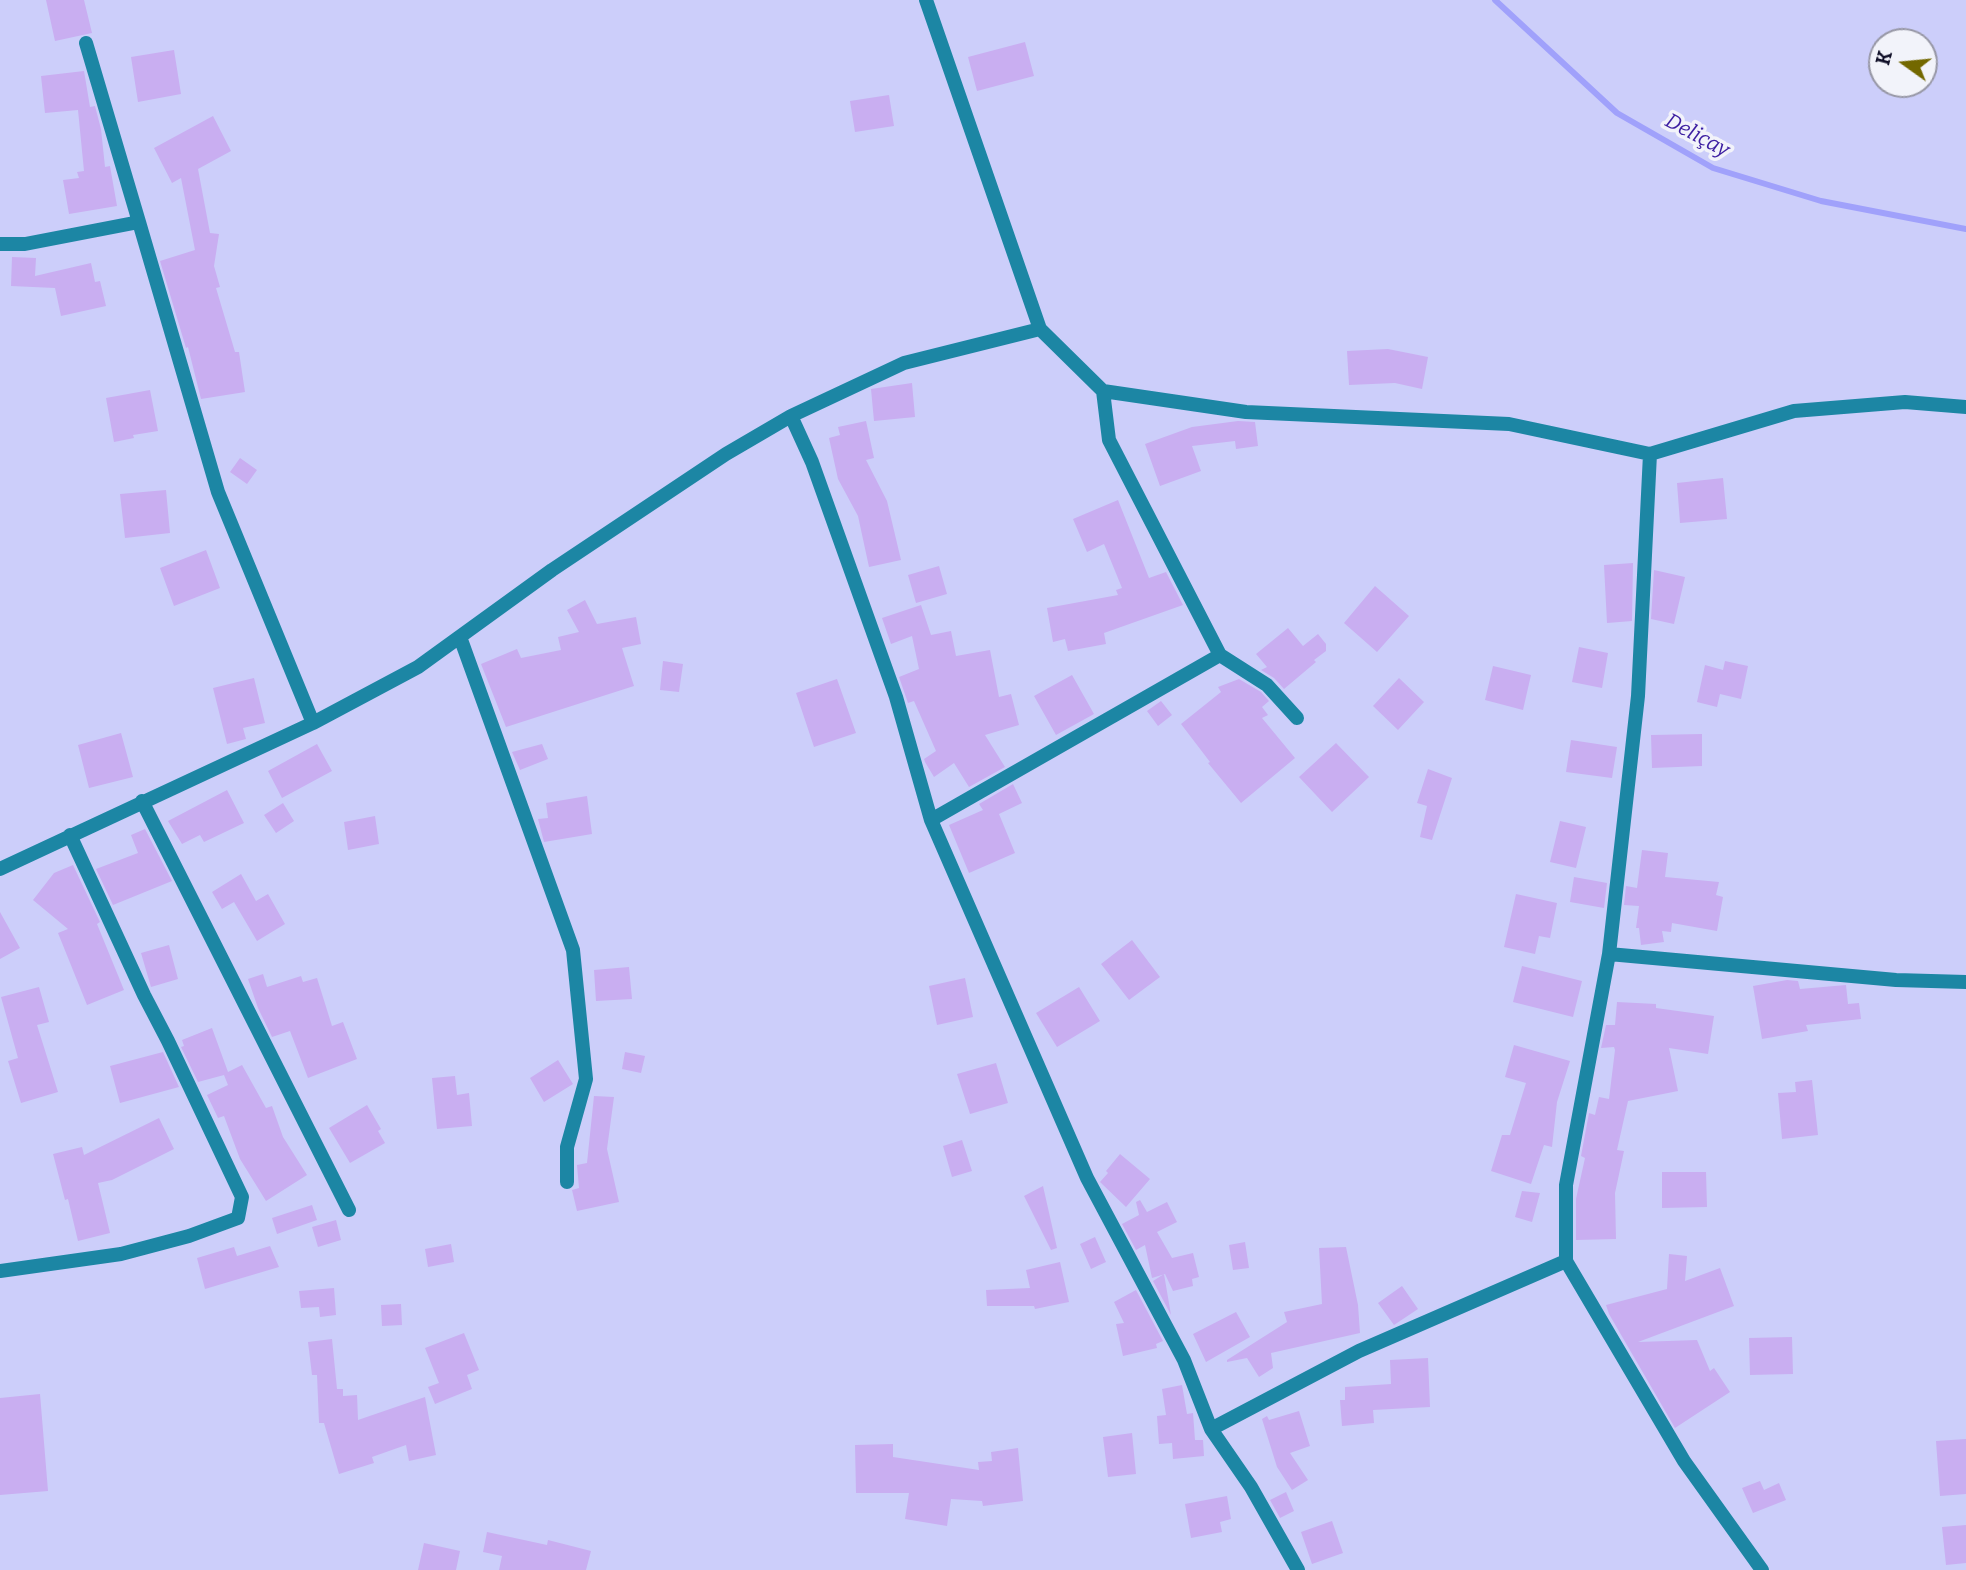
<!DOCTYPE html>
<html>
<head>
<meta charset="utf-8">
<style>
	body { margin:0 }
	#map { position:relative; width:1966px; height:1570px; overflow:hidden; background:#cccefa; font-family:Bitter,serif }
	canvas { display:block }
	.north { position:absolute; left:1868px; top:28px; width:70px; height:70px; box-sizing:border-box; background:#f2f3fa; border:2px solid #9797a5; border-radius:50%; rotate:285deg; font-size:19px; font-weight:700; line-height:28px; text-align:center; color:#0e0d26 }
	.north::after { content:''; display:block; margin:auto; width:24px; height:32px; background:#736800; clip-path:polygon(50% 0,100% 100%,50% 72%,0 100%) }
</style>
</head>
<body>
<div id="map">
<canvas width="1966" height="1570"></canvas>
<div class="north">K</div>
</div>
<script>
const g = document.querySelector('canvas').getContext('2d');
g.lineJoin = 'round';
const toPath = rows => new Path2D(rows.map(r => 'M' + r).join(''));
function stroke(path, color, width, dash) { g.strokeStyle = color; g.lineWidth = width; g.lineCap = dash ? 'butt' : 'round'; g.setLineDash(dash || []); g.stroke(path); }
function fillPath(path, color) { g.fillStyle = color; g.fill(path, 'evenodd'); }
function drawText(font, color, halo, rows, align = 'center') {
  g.font = font + ' Bitter,serif'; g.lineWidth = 7; g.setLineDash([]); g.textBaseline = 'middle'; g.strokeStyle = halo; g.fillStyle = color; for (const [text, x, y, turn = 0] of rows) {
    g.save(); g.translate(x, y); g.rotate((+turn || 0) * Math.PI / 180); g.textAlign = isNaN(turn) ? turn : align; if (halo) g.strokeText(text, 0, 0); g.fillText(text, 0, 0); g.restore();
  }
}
const stream = toPath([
	[1495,0,1617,113,1713,168,1821,201,1966,229]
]);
const building = toPath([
	[46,0,84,0,92,33,55,41],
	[1025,42,1034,76,977,91,968,57],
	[174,50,181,94,138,102,131,57],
	[84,71,90,107,95,106,101,129,105,167,110,166,117,206,69,214,63,180,79,178,77,172,84,171,78,110,45,113,41,76],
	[889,95,894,126,855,132,850,101],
	[213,116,231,151,198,169,210,233,219,234,214,266,220,287,216,288,235,352,239,352,245,392,201,399,188,347,186,348,160,261,195,250,181,178,172,183,154,148],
	[12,257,36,258,35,276,91,263,95,282,100,281,106,306,61,316,55,288,11,286],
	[1388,349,1428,357,1422,389,1395,383,1349,385,1347,351],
	[912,383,915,417,874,421,871,389],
	[150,390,158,431,133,435,134,438,114,442,106,398],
	[866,421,874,458,866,460,887,501,901,560,869,567,858,516,838,479,829,438,840,435,838,427],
	[1238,421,1255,422,1258,446,1236,449,1235,441,1192,446,1201,471,1160,486,1145,444,1192,427],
	[240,458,257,470,247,484,230,472],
	[1723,478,1727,519,1680,523,1677,483],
	[166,490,170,533,125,538,120,494],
	[1118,500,1149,578,1166,572,1183,605,1104,633,1106,644,1068,651,1065,639,1053,642,1047,608,1118,595,1116,590,1122,588,1104,544,1087,552,1073,519],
	[206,550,220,588,174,606,160,568],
	[1633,563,1632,621,1607,623,1604,565],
	[939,566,947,594,916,603,908,575],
	[1654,570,1685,577,1674,624,1651,619],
	[1375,586,1409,616,1377,652,1344,623],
	[585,600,597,624,636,617,641,644,622,648,634,686,506,727,481,664,517,649,521,658,561,650,558,637,579,632,567,610],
	[921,605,931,635,951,631,956,656,990,650,999,697,1011,694,1019,725,985,735,1005,767,969,787,954,763,934,777,925,762,924,759,936,751,914,701,908,703,899,677,919,669,912,636,891,644,882,618],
	[1288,628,1303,646,1318,634,1326,644,1326,651,1314,660,1316,662,1284,689,1274,678,1261,670,1267,667,1256,654],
	[1579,647,1608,653,1602,688,1572,682],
	[663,661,683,664,679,692,660,690],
	[1725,661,1748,666,1741,699,1720,694,1717,707,1697,702,1705,665,1723,670],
	[1493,666,1531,675,1523,710,1485,700],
	[1072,675,1094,714,1056,735,1034,696],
	[254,678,265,723,243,728,246,739,227,744,213,688],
	[1399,678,1424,702,1398,730,1373,706],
	[837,679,856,733,814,747,796,693],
	[1239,679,1261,692,1269,701,1262,707,1268,715,1262,718,1295,758,1241,803,1208,763,1210,762,1181,724,1221,692,1218,687],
	[1161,701,1172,715,1158,726,1147,711],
	[121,733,133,777,89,788,78,745],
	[1702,734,1702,766,1652,768,1651,735],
	[1571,740,1617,747,1612,778,1566,772],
	[1336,743,1369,777,1332,812,1299,777],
	[317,744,332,771,282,798,268,771],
	[542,744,548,759,520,770,512,752],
	[1428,769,1452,778,1432,840,1420,837,1427,806,1417,803],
	[1013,784,1022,803,999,814,1015,853,969,873,949,825,983,810,979,804],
	[227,790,244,823,204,842,200,835,182,844,168,821],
	[587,796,592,834,544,842,538,819,548,818,546,803],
	[283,803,294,821,276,833,264,815],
	[375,816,379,844,348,850,344,822],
	[1560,821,1586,827,1576,868,1550,862],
	[145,829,172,881,113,905,96,869,138,853,131,835],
	[1642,850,1668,853,1665,877,1719,882,1716,895,1723,897,1717,931,1672,923,1671,932,1662,931,1664,942,1641,945,1639,928,1636,928,1639,906,1624,905,1626,886,1637,888],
	[73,865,100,922,97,924,124,990,87,1005,58,933,68,929,33,900,54,873],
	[241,874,256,901,268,894,285,924,257,941,234,902,222,909,212,892],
	[1574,877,1607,883,1604,908,1570,902],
	[1516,894,1557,903,1550,938,1539,936,1535,954,1504,947],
	[0,912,20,948,0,959],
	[1132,940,1160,977,1129,1000,1101,964],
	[169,945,178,979,151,987,141,953],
	[1522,966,1582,981,1573,1017,1513,1002],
	[629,967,632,999,596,1001,594,970],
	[263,974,267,987,301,976,303,982,317,978,332,1026,343,1022,357,1059,308,1078,290,1031,272,1037,258,1008,248,979],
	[965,978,973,1017,937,1025,929,986],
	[1787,980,1798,981,1800,989,1846,985,1848,1004,1859,1003,1861,1019,1806,1025,1808,1031,1762,1039,1753,986],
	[39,987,49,1022,37,1025,58,1092,21,1103,8,1061,18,1058,1,997],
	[1079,987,1100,1021,1057,1047,1036,1013],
	[1617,1002,1656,1004,1656,1008,1714,1016,1708,1054,1669,1048,1678,1091,1628,1101,1617,1150,1624,1151,1615,1193,1616,1239,1576,1240,1576,1199,1585,1158,1581,1156,1589,1113,1595,1115,1599,1097,1609,1099,1615,1050,1614,1047,1601,1048,1606,1025,1615,1025],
	[212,1028,228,1072,242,1065,266,1108,272,1106,283,1137,307,1175,266,1201,240,1159,224,1116,218,1118,207,1095,228,1085,224,1075,198,1082,181,1047,184,1046,182,1040],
	[1514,1045,1570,1061,1557,1102,1552,1147,1544,1145,1531,1184,1491,1171,1502,1135,1510,1135,1526,1083,1505,1077],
	[163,1052,179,1087,120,1103,110,1066],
	[625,1052,645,1056,641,1073,622,1069],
	[558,1060,573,1084,544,1102,530,1078],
	[996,1063,1008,1103,970,1114,957,1074],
	[455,1076,457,1095,469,1093,472,1126,437,1129,432,1078],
	[1812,1080,1818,1135,1782,1139,1778,1093,1796,1092,1795,1082],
	[594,1096,614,1097,607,1149,619,1202,577,1211,572,1190,579,1188,577,1165,587,1163],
	[367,1105,381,1129,378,1131,385,1143,350,1163,329,1128],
	[159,1118,174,1149,112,1180,98,1183,110,1233,78,1241,68,1199,65,1200,53,1154,82,1147,84,1155],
	[962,1140,972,1171,952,1177,943,1146],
	[1120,1154,1150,1179,1126,1207,1100,1182,1108,1173,1106,1171],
	[1662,1172,1706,1172,1707,1207,1662,1208],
	[1043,1186,1057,1248,1051,1250,1024,1196],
	[1522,1191,1540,1193,1532,1222,1515,1217],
	[1140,1200,1147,1212,1167,1202,1177,1222,1157,1232,1172,1258,1193,1253,1199,1277,1192,1279,1193,1286,1173,1291,1165,1274,1152,1278,1145,1245,1136,1250,1122,1224,1139,1215,1136,1202],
	[312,1205,317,1220,277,1234,272,1218],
	[336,1220,341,1240,318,1247,312,1227],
	[1095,1237,1106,1262,1091,1269,1080,1244],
	[1245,1242,1249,1268,1233,1270,1229,1245],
	[451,1244,454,1262,428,1267,425,1249],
	[270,1246,279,1267,205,1289,197,1258,234,1247,237,1256],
	[1346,1247,1358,1305,1360,1333,1271,1353,1273,1368,1259,1377,1247,1358,1227,1362,1227,1360,1287,1322,1284,1312,1322,1304,1319,1248],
	[1669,1254,1687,1256,1685,1281,1720,1268,1734,1306,1638,1342,1697,1340,1710,1371,1714,1368,1730,1392,1675,1428,1609,1314,1606,1305,1667,1289],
	[1060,1262,1069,1302,1035,1309,1034,1306,987,1306,986,1290,1030,1288,1026,1270],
	[1164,1274,1171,1315,1153,1281],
	[1402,1286,1418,1309,1394,1325,1378,1303],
	[334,1288,336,1315,320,1317,319,1307,301,1308,299,1291],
	[1136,1290,1163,1341,1156,1344,1157,1348,1123,1356,1116,1324,1124,1323,1114,1302],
	[401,1304,402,1325,382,1326,381,1305],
	[1236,1312,1250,1337,1206,1362,1193,1334],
	[464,1333,479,1370,467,1375,472,1389,435,1404,428,1387,439,1383,425,1348],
	[1792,1337,1793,1374,1750,1375,1749,1338],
	[332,1339,337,1389,343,1389,343,1396,357,1395,358,1420,425,1397,436,1455,409,1461,406,1445,372,1457,374,1463,339,1474,324,1423,319,1423,317,1375,312,1375,308,1342],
	[1428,1358,1430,1407,1373,1410,1374,1423,1342,1426,1340,1400,1345,1400,1345,1387,1391,1384,1390,1360],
	[1182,1385,1187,1414,1193,1413,1195,1440,1203,1440,1204,1456,1173,1459,1172,1443,1159,1444,1157,1416,1166,1415,1162,1389],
	[40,1394,48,1491,0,1495,0,1398],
	[1299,1411,1310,1446,1290,1453,1308,1480,1292,1490,1277,1467,1262,1419,1267,1416,1269,1420],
	[1132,1433,1136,1474,1108,1477,1103,1437],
	[1966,1439,1966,1494,1940,1496,1936,1441],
	[893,1444,893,1457,979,1470,978,1462,992,1461,991,1452,1018,1448,1023,1501,983,1506,982,1501,951,1499,947,1526,905,1519,909,1493,856,1493,855,1445],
	[1760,1481,1764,1490,1779,1483,1786,1500,1753,1513,1742,1488],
	[1286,1492,1294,1511,1280,1518,1270,1500],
	[1227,1496,1231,1519,1220,1522,1222,1532,1191,1538,1185,1504],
	[1332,1521,1343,1553,1312,1564,1301,1532],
	[1966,1525,1966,1563,1946,1565,1942,1527],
	[487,1532,547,1545,548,1540,591,1551,586,1570,499,1570,502,1556,483,1552],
	[424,1543,460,1551,456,1570,418,1570]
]);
const minor = toPath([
	[926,0,1040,329,1103,391,1109,440,1220,655,1267,685,1297,718],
	[86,43,139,222],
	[0,244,25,244,139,222,218,492,313,723],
	[1103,391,1246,412,1509,424,1650,454,1794,411,1905,402,1966,407],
	[791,416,812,462,896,697,931,820,1087,1178,1184,1360,1211,1429,1251,1487,1298,1570],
	[1650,454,1638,696,1609,954,1566,1185,1566,1261,1684,1461,1762,1570],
	[460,637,573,950,586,1079,567,1147,567,1182],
	[142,801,349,1210],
	[931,820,1220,655],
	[0,869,313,723,418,667,552,570,726,454,791,416,904,363,1040,329],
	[1609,954,1896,980,1966,982],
	[0,1271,121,1254,189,1236,238,1218,242,1197,168,1041,144,995,70,835],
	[1211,1429,1359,1351,1566,1261]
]);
const waterNames = [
	["Deliçay",1697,136,28]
];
stroke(stream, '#a0a1fb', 6);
fillPath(building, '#c9aef1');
stroke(minor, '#1c86a4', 14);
drawText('italic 21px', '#3c1ea1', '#f2f3fa', waterNames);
</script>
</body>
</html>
